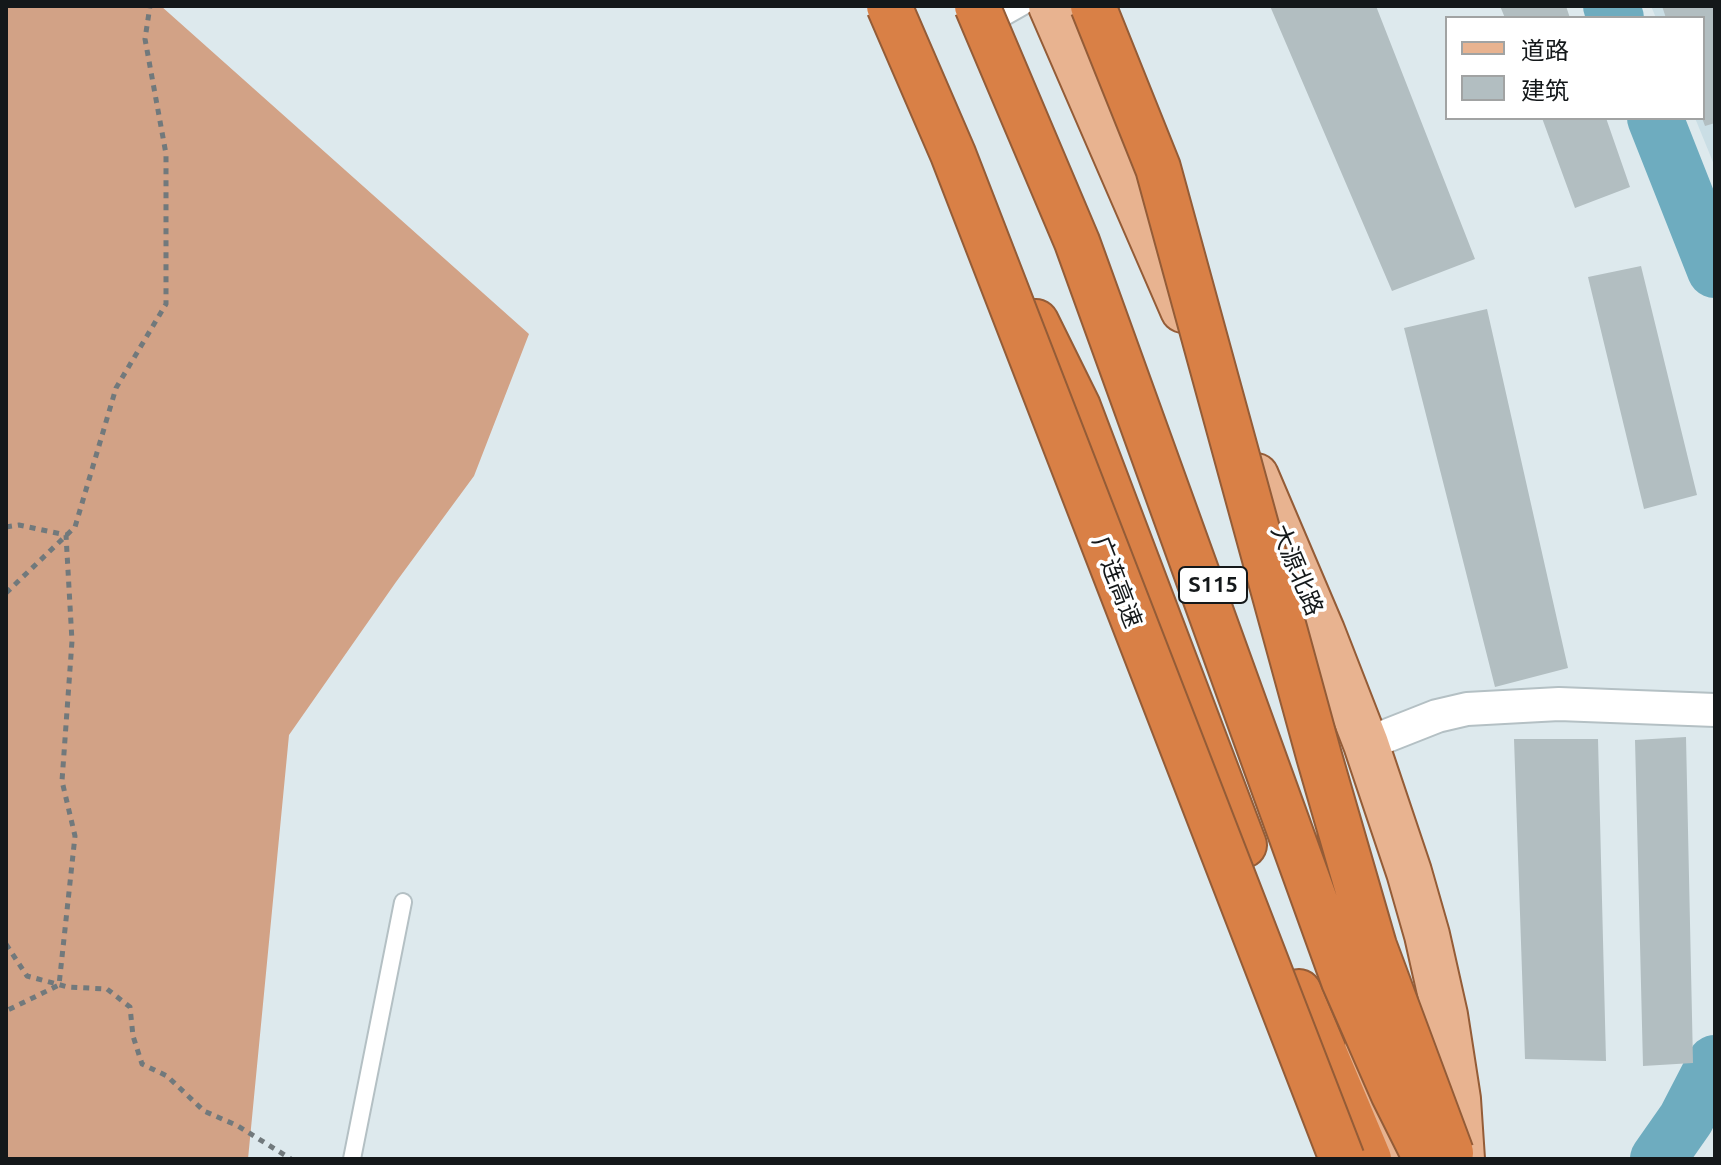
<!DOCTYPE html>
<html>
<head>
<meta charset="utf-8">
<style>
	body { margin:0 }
	#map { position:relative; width:1721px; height:1165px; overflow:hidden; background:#dde9ed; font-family:Ubuntu,"Noto Sans SC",sans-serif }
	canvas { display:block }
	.frame { position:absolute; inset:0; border:8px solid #14181a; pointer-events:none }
	.legend { position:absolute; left:1445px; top:16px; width:260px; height:104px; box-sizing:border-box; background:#fff; border:2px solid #a1a3a3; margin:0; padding:10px 14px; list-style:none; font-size:24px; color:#14181a }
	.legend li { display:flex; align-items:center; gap:16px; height:40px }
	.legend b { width:40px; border:2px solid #a1a3a3 }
</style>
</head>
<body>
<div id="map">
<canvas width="1721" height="1165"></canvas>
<div class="frame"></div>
<ul class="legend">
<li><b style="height:10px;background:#e8b390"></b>道路</li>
<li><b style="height:22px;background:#b2bec1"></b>建筑</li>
</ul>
</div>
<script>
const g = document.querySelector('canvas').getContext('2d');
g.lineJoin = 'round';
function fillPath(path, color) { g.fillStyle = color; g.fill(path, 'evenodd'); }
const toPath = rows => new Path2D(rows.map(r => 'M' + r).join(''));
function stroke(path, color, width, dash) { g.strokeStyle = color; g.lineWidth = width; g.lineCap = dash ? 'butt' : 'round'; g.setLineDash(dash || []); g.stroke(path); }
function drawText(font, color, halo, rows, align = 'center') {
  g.font = font + ' Ubuntu,"Noto Sans SC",sans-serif'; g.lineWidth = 7; g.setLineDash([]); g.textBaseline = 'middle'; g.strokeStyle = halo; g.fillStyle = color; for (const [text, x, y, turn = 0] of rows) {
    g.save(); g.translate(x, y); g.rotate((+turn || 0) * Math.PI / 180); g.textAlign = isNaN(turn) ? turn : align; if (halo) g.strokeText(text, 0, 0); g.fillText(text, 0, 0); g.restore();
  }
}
const built = toPath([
	[1651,6,1715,6,1715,167,1695,118,1703,118,1703,18,1656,18]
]);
const forest = toPath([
	[6,6,161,6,529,334,474,476,396,582,289,735,248,1159,6,1159]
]);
const river = toPath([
	[1611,6,1616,18],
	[1655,118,1715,270],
	[1658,1159,1686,1119,1715,1063]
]);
const building = toPath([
	[1270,6,1376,6,1475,259,1392,291],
	[1500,6,1566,6,1570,18,1505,18],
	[1662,6,1715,6,1715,123,1705,126,1702,118,1703,18,1666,18],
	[1542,118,1606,118,1630,187,1575,208],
	[1641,266,1697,495,1644,509,1588,277],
	[1487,309,1568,668,1495,687,1404,328],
	[1686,737,1693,1063,1643,1066,1635,740],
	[1514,739,1598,739,1606,1061,1525,1059]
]);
const path = toPath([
	[6,527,19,525,66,535,72,641,62,781,75,836,59,985,6,1011],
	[6,593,75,527,116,388,166,304,166,154,145,39,150,6],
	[6,944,27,976,68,987,107,989,130,1007,133,1036,142,1064,167,1076,204,1111,238,1126,291,1159]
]);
const service = toPath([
	[987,27,1024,6],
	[352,1159,403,902]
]);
const minor = toPath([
	[1366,744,1437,716,1467,709,1559,704,1715,710]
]);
const primary = toPath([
	[1051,6,1183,310],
	[1256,476,1322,631,1366,744,1409,872,1427,935,1445,1015,1458,1099,1462,1159],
	[1367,1048,1381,1159]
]);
const motorway = toPath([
	[1036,322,1078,407,1244,845],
	[1299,992,1369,1159]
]);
const motorwayBridge = toPath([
	[889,6,953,154,1342,1159],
	[977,6,1077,242,1344,981,1393,1093,1426,1159],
	[1093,6,1158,168,1319,756,1374,946,1451,1153]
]);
const shields = [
	[1213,585,68]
];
const shieldNames = [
	["S115",1213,585]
];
const streetNames = [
	["大源北路",1297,570,67],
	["广连高速",1117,582,69]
];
fillPath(built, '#cadee5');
fillPath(forest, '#d2a286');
stroke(river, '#6eacbf', 56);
fillPath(building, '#b2bec1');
stroke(service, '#b4c0c4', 20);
stroke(minor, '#b4c0c4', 36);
stroke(primary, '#945c37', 48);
stroke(motorway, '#945c37', 48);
stroke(path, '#71797c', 5, [6, 6]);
stroke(service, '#fff', 16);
stroke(minor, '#fff', 32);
stroke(primary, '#e8b390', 44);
stroke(motorway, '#d98046', 44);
stroke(motorwayBridge, '#945c37', 48, []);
stroke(motorwayBridge, '#d98046', 44);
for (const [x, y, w] of shields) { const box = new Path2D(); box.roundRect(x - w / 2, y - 18, w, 36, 6); g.fillStyle = '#fff'; g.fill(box); stroke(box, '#14181a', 2); }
drawText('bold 22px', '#14181a', null, shieldNames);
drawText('24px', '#14181a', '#fff', streetNames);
</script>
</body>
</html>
